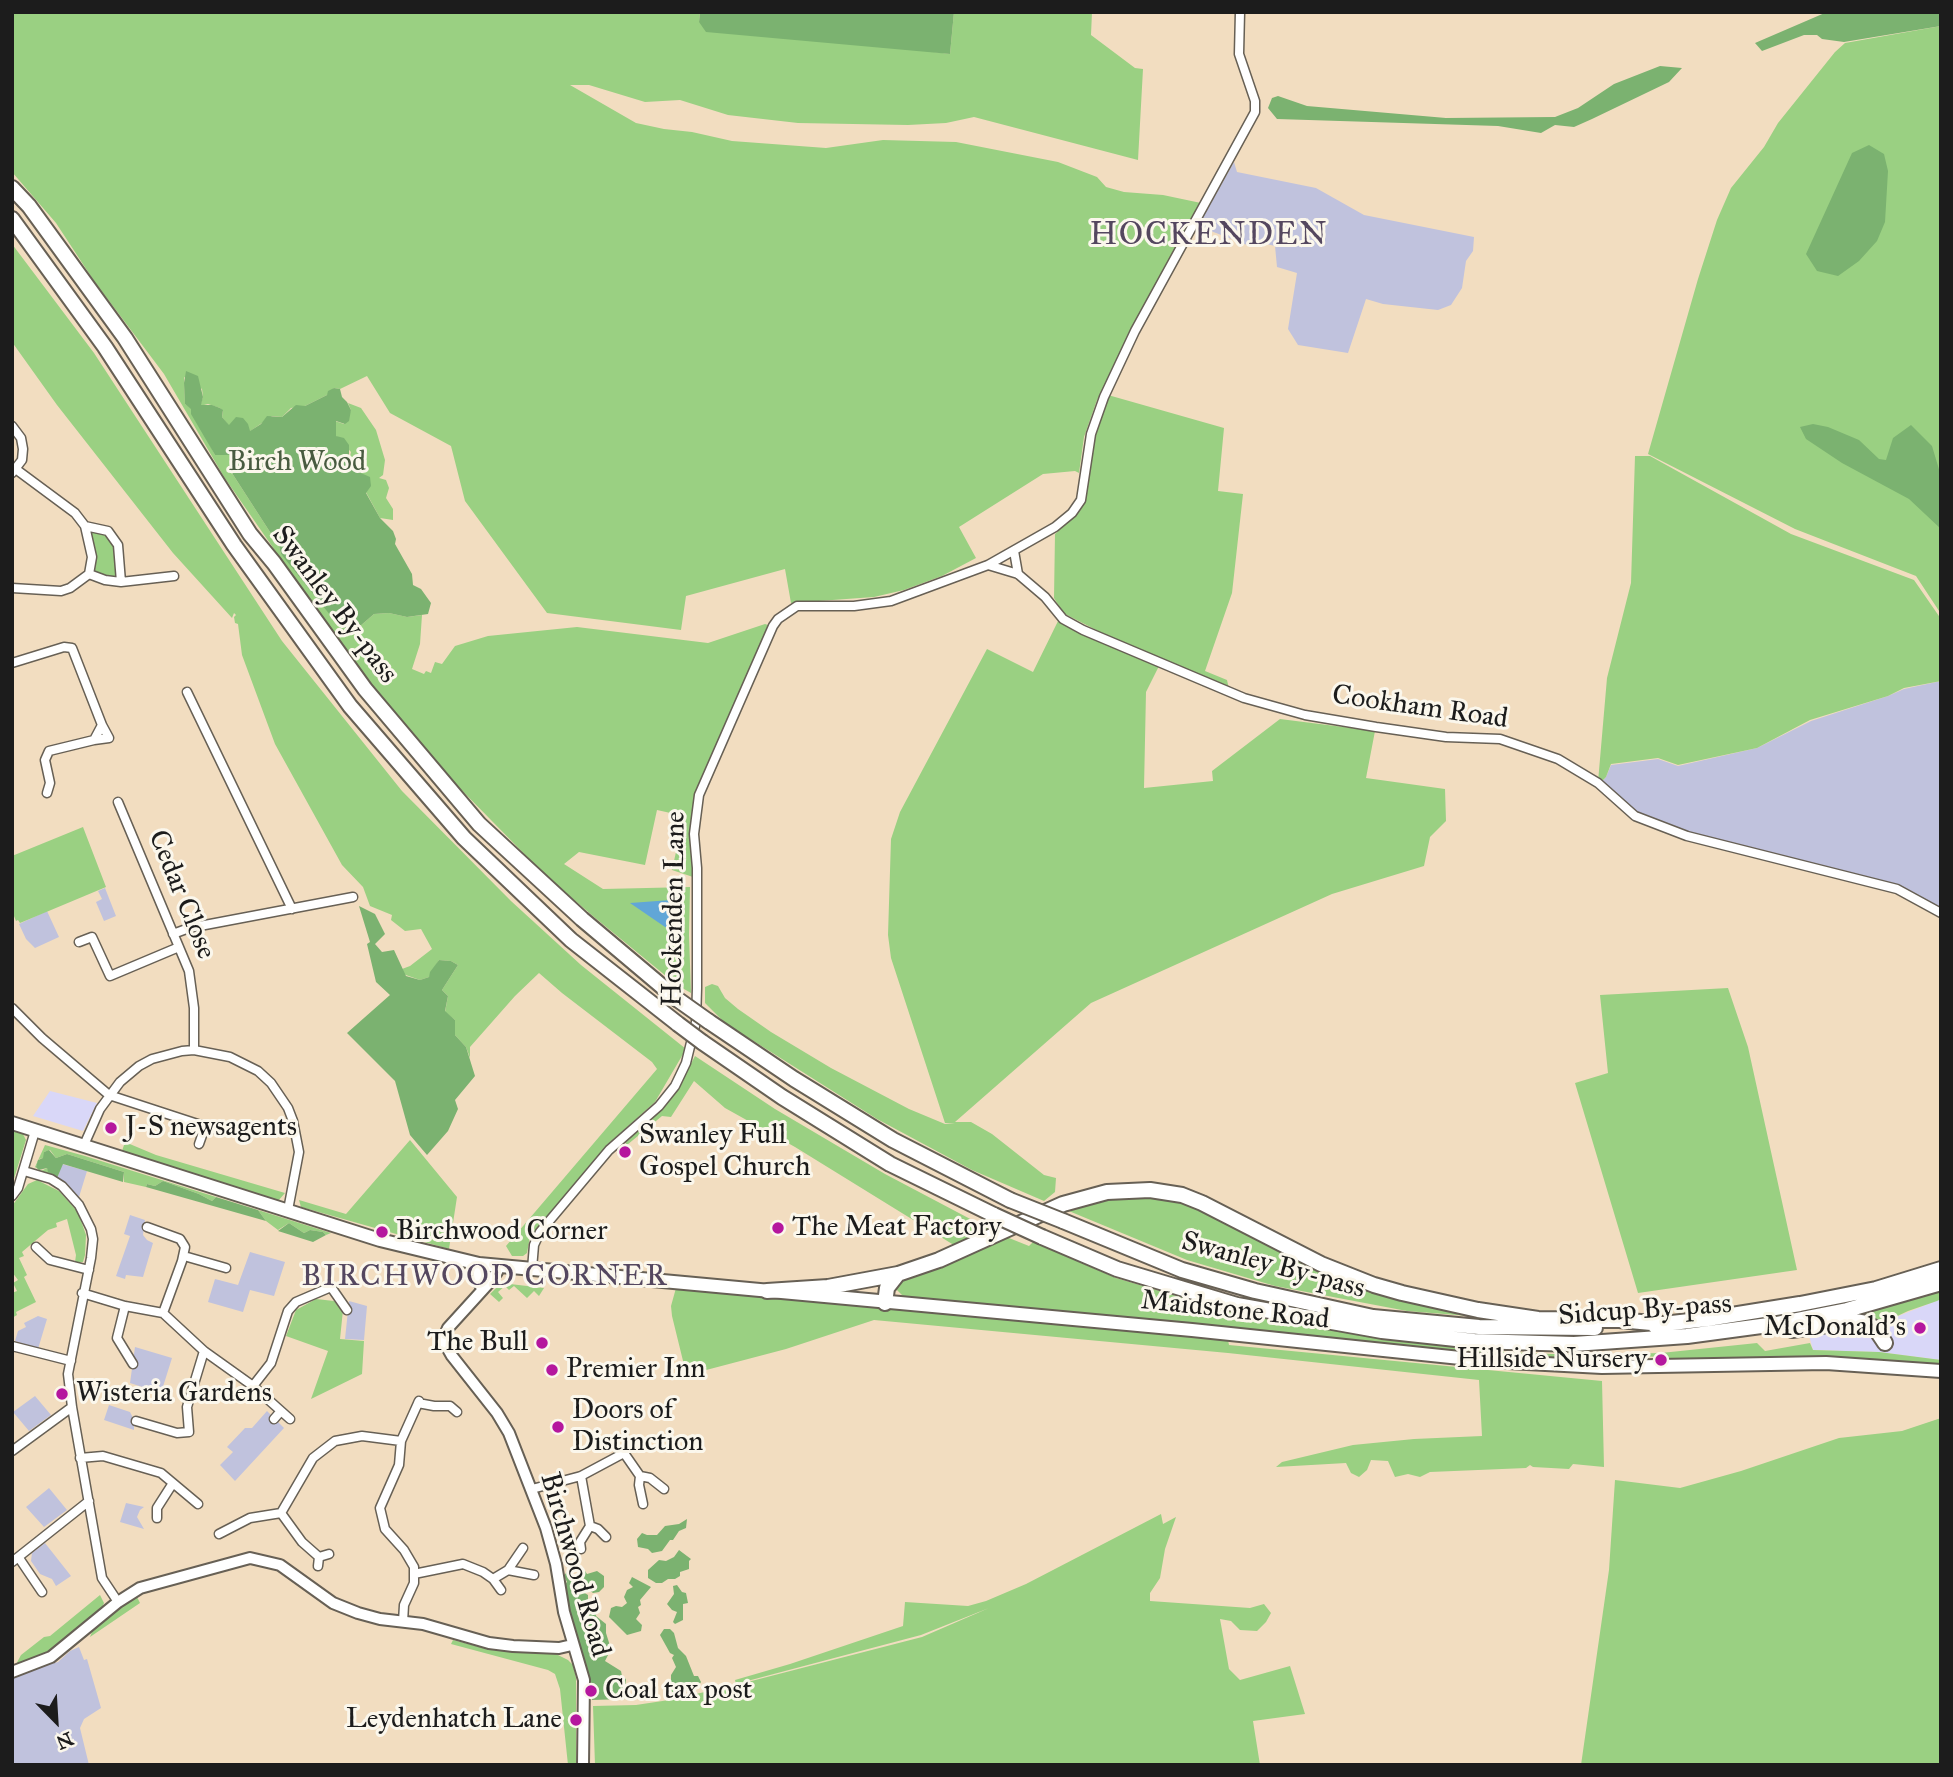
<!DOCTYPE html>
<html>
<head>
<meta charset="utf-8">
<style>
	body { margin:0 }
	#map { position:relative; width:1953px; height:1777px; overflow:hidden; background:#f2ddc0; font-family:"IM FELL Great Primer",serif }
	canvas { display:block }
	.frame { position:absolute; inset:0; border:14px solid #1c1c1c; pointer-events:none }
	.north { position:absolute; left:21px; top:1686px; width:70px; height:70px; -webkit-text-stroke:5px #fbf7ec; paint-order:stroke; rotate:156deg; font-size:19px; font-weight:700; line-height:28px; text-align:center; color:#1c1c1c }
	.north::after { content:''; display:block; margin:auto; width:24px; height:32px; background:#1c1c1c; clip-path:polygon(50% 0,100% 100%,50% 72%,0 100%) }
</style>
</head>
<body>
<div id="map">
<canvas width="1953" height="1777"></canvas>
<div class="frame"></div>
<div class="north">N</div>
</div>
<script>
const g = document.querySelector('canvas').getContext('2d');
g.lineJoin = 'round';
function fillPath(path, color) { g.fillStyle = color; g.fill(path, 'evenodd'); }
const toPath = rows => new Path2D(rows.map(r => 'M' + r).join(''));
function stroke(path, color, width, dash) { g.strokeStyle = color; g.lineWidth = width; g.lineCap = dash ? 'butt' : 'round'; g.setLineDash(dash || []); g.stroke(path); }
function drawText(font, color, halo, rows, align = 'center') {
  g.font = font + ' "IM FELL Great Primer",serif'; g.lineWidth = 6; g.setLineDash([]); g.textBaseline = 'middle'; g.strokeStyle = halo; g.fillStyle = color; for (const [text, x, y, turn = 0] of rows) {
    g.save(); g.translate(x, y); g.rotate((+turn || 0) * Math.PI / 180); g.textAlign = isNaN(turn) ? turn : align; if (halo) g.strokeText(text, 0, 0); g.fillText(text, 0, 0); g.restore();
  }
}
const built = toPath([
	[50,1091,97,1103,83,1131,33,1116],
	[1941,1299,1941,1360,1879,1352,1813,1350,1808,1332,1848,1324,1881,1328,1891,1319]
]);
const industrial = toPath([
	[1234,162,1237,172,1316,188,1364,215,1474,237,1473,251,1466,261,1462,288,1451,305,1438,310,1383,304,1366,299,1348,353,1298,345,1288,329,1297,273,1277,267,1275,246,1250,240,1247,245,1198,226],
	[1941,681,1941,910,1897,888,1687,835,1635,816,1600,783,1606,777,1611,765,1658,759,1678,766,1757,748,1811,721,1888,696,1904,689],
	[105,888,116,916,104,921,96,902,102,899,98,891],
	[47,911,59,937,35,948,26,939,19,924],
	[62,1164,87,1171,79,1197,57,1178],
	[130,1215,145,1220,143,1235,147,1240,153,1243,143,1277,126,1275,125,1279,116,1276,130,1236,124,1234],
	[250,1252,285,1262,274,1296,250,1290,243,1312,208,1302,215,1279,238,1285],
	[349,1301,367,1306,364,1340,345,1339],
	[38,1316,47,1319,38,1349,15,1341,18,1331,26,1327,24,1323],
	[135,1347,172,1358,161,1393,130,1383],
	[35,1396,51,1415,29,1431,13,1412],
	[109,1405,130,1412,134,1420,134,1430,104,1420],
	[267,1411,284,1428,235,1481,220,1465,233,1452,227,1447,245,1428,252,1428],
	[49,1488,67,1510,44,1527,26,1507],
	[126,1503,144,1507,140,1510,137,1517,144,1529,120,1522],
	[45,1543,71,1576,56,1586,52,1579,40,1574,31,1561,32,1553],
	[79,1647,84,1660,87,1659,101,1708,84,1719,80,1728,89,1765,12,1765,12,1675,58,1662,70,1651]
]);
const green = toPath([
	[12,12,700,12,699,22,950,54,954,12,1092,12,1091,35,1135,68,1143,69,1138,160,974,117,946,123,908,125,798,123,728,115,680,100,645,102,589,85,570,85,636,123,664,129,692,132,732,141,826,148,883,140,956,142,1058,162,1097,177,1106,187,1124,192,1163,195,1201,203,1097,400,1084,437,1079,473,1075,471,1043,474,959,527,976,558,942,576,904,590,874,597,791,603,785,569,686,596,681,630,547,613,465,501,451,446,390,413,367,376,340,389,334,388,327,395,305,406,291,408,282,417,272,416,249,432,229,426,222,417,223,411,220,408,208,404,200,406,203,397,202,389,184,377,185,404,191,408,215,455,235,455,230,470,279,546,281,554,288,561,359,627,374,614,389,613,407,617,422,615,420,644,412,669,424,674,426,671,431,673,435,662,442,664,455,646,488,636,577,627,708,643,765,624,768,625,696,794,691,833,693,877,672,870,684,816,657,810,645,865,579,852,564,864,603,889,690,887,689,935,691,993,677,985,594,917,544,874,435,763,369,686,224,477,164,374,94,281,56,223,12,172],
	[1941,26,1941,614,1916,576,1795,529,1648,454,1698,279,1717,220,1731,188,1764,147,1778,123,1835,52,1845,43],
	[12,244,94,353,282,641,402,791,511,901,581,965,686,1049,655,1102,608,1144,530,1237,527,1253,523,1256,512,1256,506,1246,657,1069,652,1062,562,993,539,973,515,996,470,1047,470,1058,466,1047,455,1035,455,1020,445,1012,448,996,442,990,458,965,451,961,439,960,429,977,420,980,403,974,402,969,410,966,432,949,421,929,405,931,391,920,392,915,370,906,363,887,342,865,275,744,242,655,238,624,235,623,234,617,236,615,234,613,232,618,173,553,57,405,12,342],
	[1108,395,1224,428,1218,491,1243,494,1232,593,1205,671,1227,680,1229,689,1100,632,1063,613,1054,598,1055,534,1075,516,1093,438],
	[348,403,361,408,376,430,385,460,383,475,379,478,386,480,389,488,386,498,393,509,393,520,380,518,349,461,351,452,336,436,335,421,344,424,351,410],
	[1635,456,1650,456,1791,534,1914,580,1941,619,1941,681,1904,688,1888,696,1810,720,1757,748,1678,765,1658,758,1611,764,1606,777,1600,783,1598,782,1607,678,1631,583],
	[85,527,107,532,118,545,121,581,89,574,92,558],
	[1060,617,1160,664,1146,692,1144,788,1213,781,1212,771,1280,719,1375,731,1366,778,1445,789,1446,821,1430,837,1424,866,1332,894,1091,1003,955,1122,971,1122,992,1134,1044,1175,1056,1178,1055,1192,1044,1201,972,1170,877,1119,725,1023,705,1003,705,987,712,984,718,986,725,998,738,1009,771,1032,831,1068,909,1109,945,1124,955,1123,945,1123,891,958,888,935,891,839,900,812,987,649,1033,672],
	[83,827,106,887,20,923,18,920,16,921,12,911,12,856],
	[1728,988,1748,1047,1797,1270,1638,1293,1575,1083,1608,1073,1600,995],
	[695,1056,775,1109,885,1174,993,1231,957,1247,795,1147,725,1108,694,1081,671,1117,662,1116,627,1145,625,1142,662,1110,679,1087],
	[12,1130,23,1134,26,1140,12,1185],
	[410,1140,457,1197,449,1249,301,1207,299,1200,346,1214],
	[125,1142,156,1155,285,1193,278,1201,122,1151],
	[45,1145,85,1156,216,1197,212,1201,199,1194,163,1181,155,1186,147,1184,146,1187,124,1182,124,1172,67,1154,56,1158,50,1150,44,1152,44,1158,39,1159,36,1167,41,1171,47,1168,50,1174,39,1170,35,1167],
	[37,1180,59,1191,78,1212,86,1235,85,1255,83,1262,75,1262,76,1255,67,1219,56,1223,57,1227,48,1230,22,1252,24,1256,19,1258,27,1275,24,1277,36,1302,16,1312,17,1315,12,1318,12,1293,17,1291,13,1283,18,1280,12,1272,12,1206,28,1184],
	[1112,1197,1152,1197,1191,1204,1269,1243,1481,1317,1407,1311,1275,1286,1187,1260,1064,1209],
	[258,1210,331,1233,326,1235,323,1232,310,1230,304,1233,289,1223,278,1230,266,1221],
	[1004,1236,1029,1246,1033,1242,1116,1278,1234,1313,1361,1335,1503,1349,1504,1352,1578,1355,1661,1353,1757,1343,1765,1351,1810,1343,1813,1350,1879,1352,1941,1360,1941,1365,1798,1356,1682,1359,1644,1356,1616,1360,1490,1356,1193,1324,905,1298,896,1289,900,1279],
	[505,1284,510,1284,544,1288,539,1296,534,1291,527,1298,514,1286,509,1290,505,1286,498,1292,503,1298,499,1302,490,1294,499,1285],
	[676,1288,1228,1340,1229,1345,1602,1381,1604,1467,1573,1464,1569,1469,1533,1467,1530,1465,1526,1468,1430,1472,1420,1477,1408,1474,1395,1477,1388,1461,1371,1460,1367,1470,1359,1477,1351,1473,1346,1463,1276,1467,1282,1462,1353,1445,1414,1439,1482,1436,1479,1380,1228,1353,874,1320,786,1349,691,1374,685,1369,672,1316,671,1306],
	[1941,1289,1941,1299,1937,1301,1908,1311,1891,1319,1885,1325,1884,1320,1879,1321,1880,1327,1852,1315],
	[316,1299,334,1301,343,1310,340,1339,364,1341,362,1374,311,1399,328,1351,286,1336,296,1310],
	[1941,1418,1941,1765,1581,1765,1609,1570,1615,1480,1680,1488,1741,1471,1839,1438,1902,1431],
	[1161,1514,1163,1524,1176,1517,1165,1549,1160,1578,1150,1593,1150,1601,1250,1608,1264,1604,1271,1613,1266,1622,1257,1631,1240,1630,1231,1621,1220,1619,1229,1669,1240,1680,1290,1666,1305,1714,1253,1721,1260,1765,595,1765,593,1706,636,1705,669,1700,736,1685,922,1637,989,1608,921,1635,736,1684,735,1680,790,1664,903,1626,905,1602,968,1606,986,1601,1026,1584],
	[100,1595,104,1603,100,1612,52,1652,13,1670,21,1655,44,1637,50,1636],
	[136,1595,140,1603,90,1637,95,1624],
	[453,1640,491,1650,556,1654,568,1660,573,1665,576,1678,576,1765,568,1765,560,1689,555,1674,548,1670,451,1644]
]);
const forest = toPath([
	[700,12,954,12,950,54,706,32,699,22],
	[1827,12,1941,12,1941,26,1844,42,1822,39,1817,35,1804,35,1762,51,1755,43],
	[1660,66,1682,68,1669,82,1592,119,1574,127,1555,125,1541,133,1498,126,1277,119,1268,108,1272,98,1278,96,1307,106,1446,118,1555,117,1578,108,1614,84],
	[1869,145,1884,154,1888,171,1885,222,1877,241,1859,261,1838,276,1817,271,1806,254,1852,153],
	[186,371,198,376,203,397,201,405,212,405,220,408,223,410,222,417,229,425,236,417,243,418,248,424,250,431,261,424,267,416,282,417,296,405,305,406,327,395,328,391,334,388,340,389,342,397,347,402,351,410,349,421,345,424,336,421,336,436,344,438,349,445,349,461,354,470,370,477,371,486,366,493,380,518,393,531,396,539,395,544,412,574,413,585,421,589,431,603,428,614,407,617,389,613,374,614,359,627,343,628,339,626,281,554,279,546,230,470,235,455,215,455,191,414,191,409,185,404,184,383],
	[1813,424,1828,427,1859,440,1879,459,1886,460,1893,438,1911,425,1932,446,1941,476,1941,529,1909,499,1842,463,1806,439,1800,427],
	[359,906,375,914,385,934,375,944,382,952,394,950,406,976,420,980,429,977,430,972,439,960,451,961,458,965,442,990,448,996,445,1011,455,1020,455,1035,466,1047,475,1076,455,1100,458,1109,448,1131,427,1155,410,1135,395,1081,347,1033,390,995,376,982,367,944,370,942],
	[49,1150,56,1158,67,1154,124,1172,123,1182,63,1164,57,1178,48,1172,47,1168,39,1170,36,1167,38,1160,43,1158,44,1152],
	[163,1181,199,1194,212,1201,216,1197,258,1210,266,1221,146,1187,147,1184,155,1186],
	[289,1223,304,1233,310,1230,323,1232,326,1235,313,1242,278,1231],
	[687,1519,686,1528,679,1531,673,1540,670,1540,662,1551,652,1553,648,1549,638,1547,637,1539,642,1533,647,1535,657,1535,665,1526,679,1524],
	[679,1550,691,1559,689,1561,689,1569,680,1572,680,1576,675,1579,668,1579,662,1583,656,1583,648,1578,648,1570,659,1560,666,1561,674,1557],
	[583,1568,587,1574,597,1571,604,1576,604,1587,599,1592,593,1593,585,1587,583,1592,588,1595,588,1602,597,1606,596,1616,606,1624,606,1633,611,1649,605,1661,621,1671,622,1676,626,1679,625,1693,628,1699,592,1700,586,1666,575,1642,570,1622,565,1584,567,1582,564,1576,568,1570,574,1578,580,1578,580,1569],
	[632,1577,651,1587,640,1600,641,1605,638,1607,640,1613,636,1619,642,1625,641,1631,627,1635,609,1617,611,1608,616,1606,622,1607,627,1603,624,1597,627,1590,633,1587,629,1583],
	[677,1585,682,1592,686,1593,688,1603,683,1604,683,1620,675,1624,673,1622,677,1612,672,1610,667,1604,674,1594,673,1586],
	[664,1629,670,1629,674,1633,678,1648,686,1656,694,1676,698,1676,701,1682,697,1688,674,1693,671,1691,671,1675,676,1667,672,1658,674,1655,670,1653,660,1635]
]);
const water = toPath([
	[671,900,668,929,630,903]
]);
const minor = toPath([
	[12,426,21,438,23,449,22,460,12,473],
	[85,526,108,531,118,545,121,582,174,576],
	[1014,551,1018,574],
	[988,565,1018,574,1045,597,1063,619,1083,630,1244,698,1305,715,1376,727,1446,737,1500,739,1558,759,1598,783,1635,816,1687,836,1897,889,1941,913],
	[89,574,105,580,121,582],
	[12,588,61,591,70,588,89,574,92,557,85,526,75,513,17,470],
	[12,663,64,647,72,648,102,725,94,740,49,751,45,760,50,783,47,793],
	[187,692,292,909],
	[94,740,109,738,102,725],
	[118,802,189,971,194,1008,194,1050],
	[173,934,189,928,353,897],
	[79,942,92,937,110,976,179,947],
	[12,1008,42,1038,109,1095,213,1129],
	[199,1144,205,1127],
	[84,1145,100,1109,120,1082,139,1066,152,1059,182,1051,194,1050,230,1057,258,1071,271,1083,288,1108,293,1121,299,1152,288,1210],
	[24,1171,51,1179,62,1186,79,1205,91,1229,93,1239,91,1258,68,1374,72,1407,102,1578,118,1602],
	[12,1196,18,1188,35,1131],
	[147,1227,180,1239,185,1247,182,1261,163,1313],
	[36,1247,50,1260,89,1270],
	[184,1256,226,1268],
	[532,1269,534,1245,540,1232,609,1150,659,1106,675,1086,686,1063,696,1022,697,988,697,868,694,834,699,795,773,626,778,619,797,606,854,606,891,601,988,565,1055,527,1072,513,1081,500,1091,434,1104,397,1135,331,1255,112,1255,101,1239,54,1240,12],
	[82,1293,125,1306,163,1313,204,1351,253,1386,281,1411,274,1419],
	[125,1306,117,1338,133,1364],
	[12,1346,71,1361],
	[253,1386,271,1363,288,1311,296,1302,331,1287,347,1310],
	[418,1403,434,1406,450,1406,457,1412],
	[281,1411,290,1419],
	[136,1421,177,1433,189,1432,187,1407,204,1351],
	[401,1441,419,1401],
	[12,1451,72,1407],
	[80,1458,103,1456,161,1473,198,1504],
	[581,1476,590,1526,598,1529,606,1537],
	[640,1476,639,1485,643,1504],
	[532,1489,581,1476,624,1453,640,1476,650,1478,664,1489],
	[281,1513,302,1542,319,1557,318,1566],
	[157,1518,157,1508,173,1483],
	[219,1534,250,1518,281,1513,313,1458,335,1441,362,1436,401,1441,399,1465,380,1508,385,1529,404,1550,414,1567,414,1583,404,1605,403,1622],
	[581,1549,580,1542,590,1526],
	[319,1557,329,1554],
	[19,1558,42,1592],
	[12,1562,89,1501],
	[508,1570,523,1548],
	[414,1574,463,1564,483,1572,493,1579,501,1590],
	[493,1579,508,1570,534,1575]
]);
const tertiary = toPath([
	[479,1264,478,1280,482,1289],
	[499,1266,497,1272,488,1284,448,1328,443,1340,452,1356,497,1413,509,1433,546,1528,556,1564,564,1612,584,1680,583,1765],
	[12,1672,51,1657,118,1602,140,1588,250,1558,280,1565,333,1603,358,1613,380,1619,423,1624,489,1643,513,1646,559,1648,572,1645]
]);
const secondary = toPath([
	[12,1123,380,1240,479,1264,1192,1330,1489,1361,1602,1367,1826,1363,1941,1371]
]);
const trunk = toPath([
	[12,188,29,206,125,338,250,534,274,563,365,689,479,824,582,919,677,999],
	[12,219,105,347,234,545,350,706,464,838,571,940,678,1024],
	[708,1021,794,1079,893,1140,1010,1200],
	[702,1042,782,1097,890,1164,994,1215],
	[1063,1221,1182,1270,1255,1291,1373,1317,1479,1327,1595,1328],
	[1042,1237,1117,1269,1237,1305,1382,1331,1474,1341,1574,1344,1687,1336,1776,1324,1847,1310,1941,1283],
	[767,1291,828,1287,898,1274,939,1260,1063,1204,1107,1192,1150,1190,1182,1195,1202,1203,1321,1264,1374,1285,1402,1293,1478,1310,1538,1319,1619,1320,1662,1324],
	[885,1303,887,1288,898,1274],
	[1654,1325,1707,1319,1800,1304,1876,1289,1941,1269],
	[1792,1330,1855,1321,1866,1323,1875,1328,1885,1343]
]);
const trunkBridge = toPath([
	[677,999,708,1021],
	[678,1024,702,1042],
	[1010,1200,1063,1221],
	[994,1215,1042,1237]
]);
const markers = [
	[111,1128,7,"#b5179e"],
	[625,1152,7,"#b5179e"],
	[778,1228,7,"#b5179e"],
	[382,1232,7,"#b5179e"],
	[1920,1328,7,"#b5179e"],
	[542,1343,7,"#b5179e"],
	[1661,1360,7,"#b5179e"],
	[552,1370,7,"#b5179e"],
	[62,1394,7,"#b5179e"],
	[558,1427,7,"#b5179e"],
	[591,1691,7,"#b5179e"],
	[576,1720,7,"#b5179e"]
];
const parkNames = [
	["Birch Wood",297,463]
];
const streetNames = [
	["Swanley By-pass",334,605,53],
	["Cookham Road",1420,708,8],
	["Cedar Close",181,895,68],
	["Hockenden Lane",675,909,-89],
	["Swanley By-pass",1273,1266,15],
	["Maidstone Road",1235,1311,6],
	["Sidcup By-pass",1645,1311,-4],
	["Birchwood Road",574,1565,74]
];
const poiNames = [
	["J-S newsagents",125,1128],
	["Swanley Full",639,1136],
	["Gospel Church",639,1168],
	["The Meat Factory",792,1228],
	["Birchwood Corner",396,1232],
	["McDonald's",1906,1328,"right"],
	["The Bull",528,1343,"right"],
	["Hillside Nursery",1647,1360,"right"],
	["Premier Inn",566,1370],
	["Wisteria Gardens",76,1394],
	["Doors of",572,1411],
	["Distinction",572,1443],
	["Coal tax post",605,1691],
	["Leydenhatch Lane",562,1720,"right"]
];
const neighbourhoodNames = [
	["BIRCHWOOD CORNER",485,1278]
];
const quarterNames = [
	["HOCKENDEN",1209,236]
];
fillPath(built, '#d9d7f8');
fillPath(industrial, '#c0c2dd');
fillPath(green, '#9ad082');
fillPath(forest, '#7bb270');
fillPath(water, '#61a6d7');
stroke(minor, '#676055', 11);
stroke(tertiary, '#676055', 14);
stroke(secondary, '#676055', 16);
stroke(trunk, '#676055', 18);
stroke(minor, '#fff', 8);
stroke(tertiary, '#fff', 10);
stroke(secondary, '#fff', 12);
stroke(trunk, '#fff', 14);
stroke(trunkBridge, '#676055', 18, []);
stroke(trunkBridge, '#fff', 14);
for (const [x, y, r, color] of markers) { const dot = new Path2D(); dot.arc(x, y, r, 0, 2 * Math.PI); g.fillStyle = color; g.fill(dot); stroke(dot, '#fbf7ec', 2.5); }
drawText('28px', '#485b40', '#fbf7ec', parkNames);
drawText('28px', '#1c1c1c', '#fbf7ec', streetNames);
drawText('28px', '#1c1c1c', '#fbf7ec', poiNames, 'left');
g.letterSpacing = '2px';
drawText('30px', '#54475f', '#fbf7ec', neighbourhoodNames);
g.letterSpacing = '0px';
g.letterSpacing = '2px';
drawText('32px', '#54475f', '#fbf7ec', quarterNames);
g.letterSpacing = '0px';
</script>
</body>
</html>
